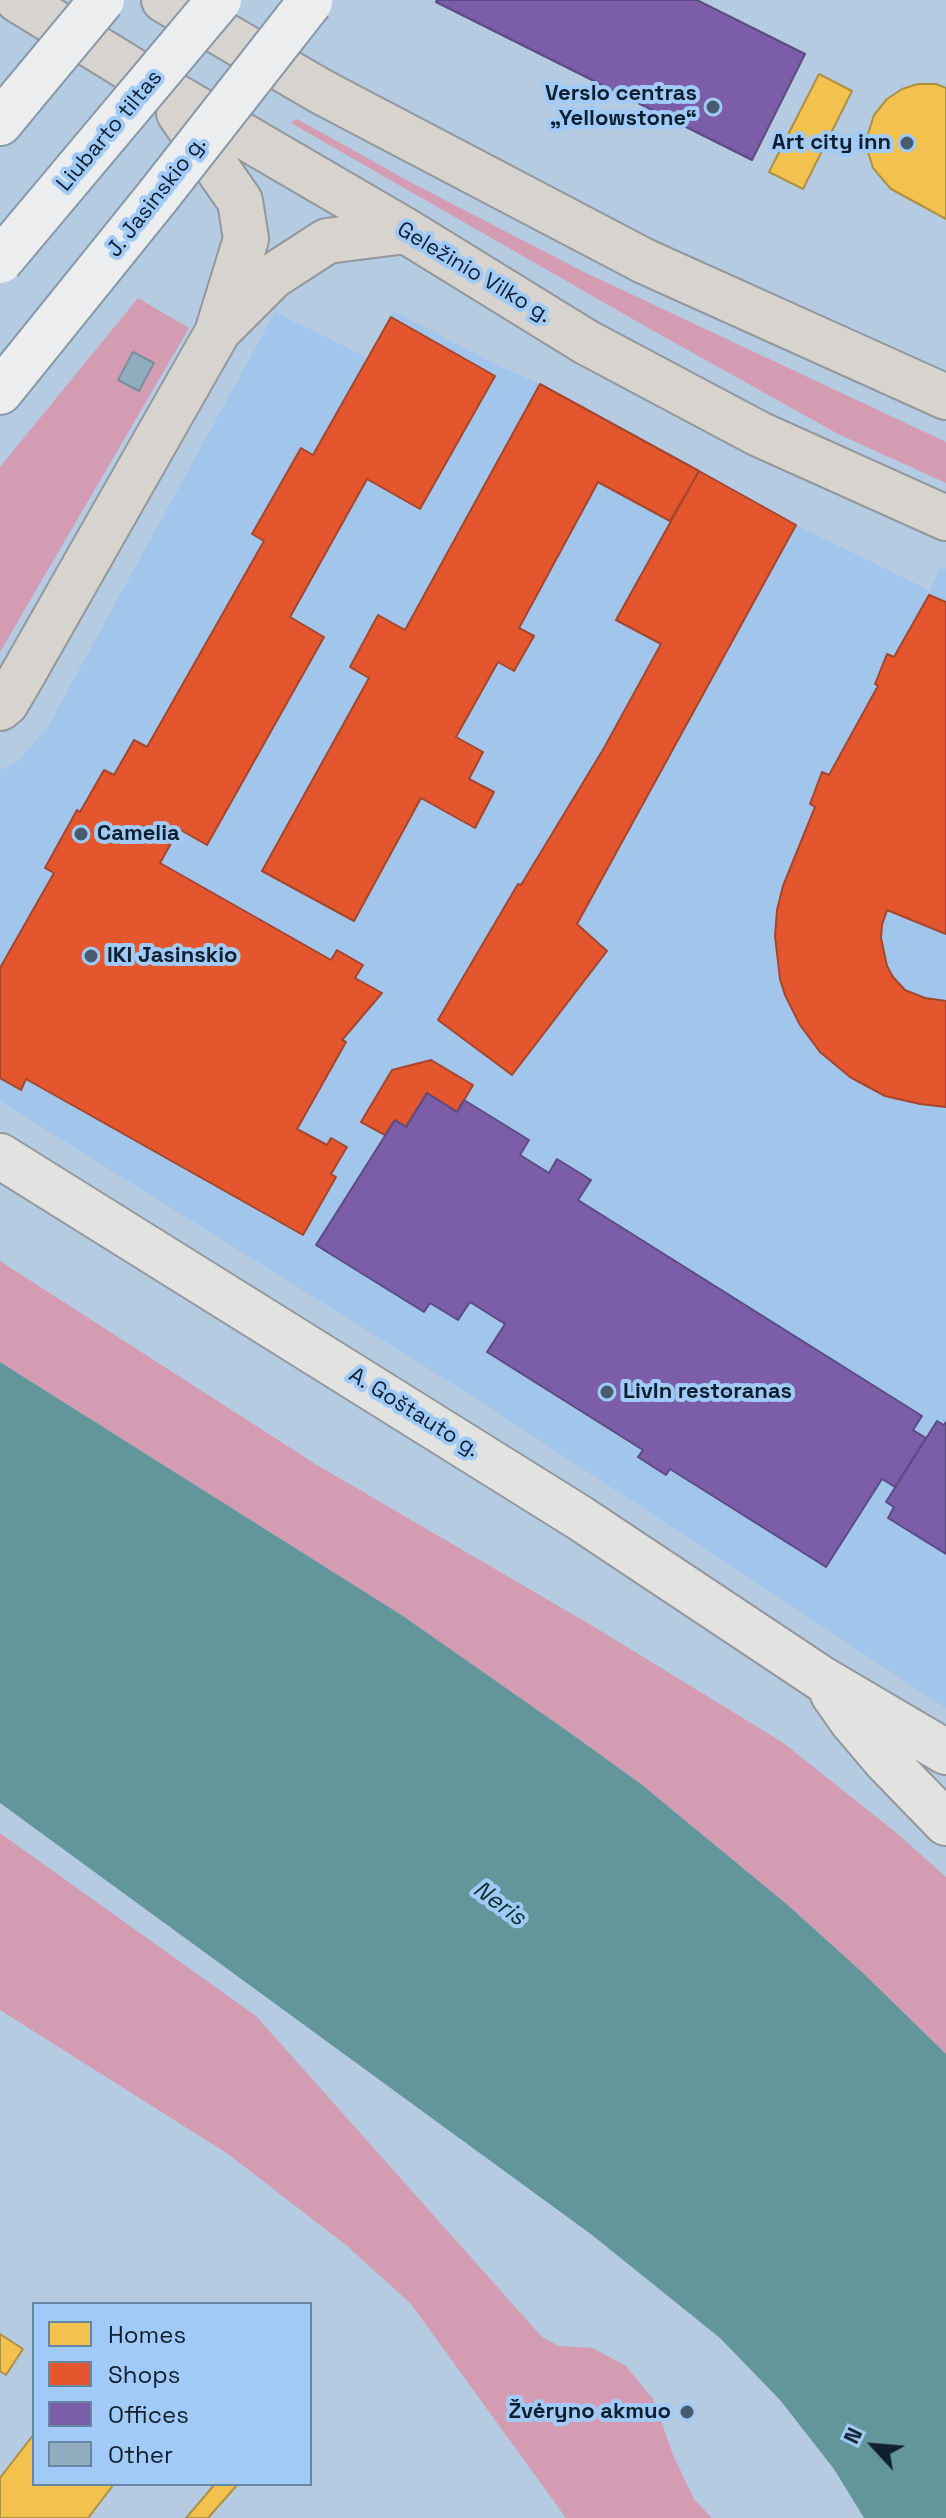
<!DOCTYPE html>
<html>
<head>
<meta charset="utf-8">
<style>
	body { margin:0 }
	#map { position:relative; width:946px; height:2518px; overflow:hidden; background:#b5cbe2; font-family:"Space Grotesk",sans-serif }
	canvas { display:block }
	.legend { position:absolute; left:32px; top:2302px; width:280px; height:184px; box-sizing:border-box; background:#a1cbf6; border:2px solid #6786a6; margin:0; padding:10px 14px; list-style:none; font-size:24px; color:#0f1f2f }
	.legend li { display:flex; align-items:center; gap:16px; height:40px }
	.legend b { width:40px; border:2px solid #6786a6 }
	.north { position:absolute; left:834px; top:2406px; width:80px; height:80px; -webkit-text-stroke:6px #a1cbf6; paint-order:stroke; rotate:296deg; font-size:22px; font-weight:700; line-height:32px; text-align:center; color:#0f1f2f }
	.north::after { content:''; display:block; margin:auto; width:28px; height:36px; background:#0f1f2f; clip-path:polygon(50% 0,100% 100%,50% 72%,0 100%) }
</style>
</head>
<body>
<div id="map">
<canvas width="946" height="2518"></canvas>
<ul class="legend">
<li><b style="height:22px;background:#f2c14e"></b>Homes</li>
<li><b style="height:22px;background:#e4572e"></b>Shops</li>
<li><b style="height:22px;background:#7b5ea7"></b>Offices</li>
<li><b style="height:22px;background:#91acbe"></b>Other</li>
</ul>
<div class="north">N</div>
</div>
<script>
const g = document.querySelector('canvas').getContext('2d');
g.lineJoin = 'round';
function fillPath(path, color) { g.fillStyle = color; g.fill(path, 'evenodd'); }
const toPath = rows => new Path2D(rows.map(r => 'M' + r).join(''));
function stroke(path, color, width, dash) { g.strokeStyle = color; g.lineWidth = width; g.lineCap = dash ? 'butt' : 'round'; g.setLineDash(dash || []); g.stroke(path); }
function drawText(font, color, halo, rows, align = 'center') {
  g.font = font + ' "Space Grotesk",sans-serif'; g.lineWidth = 8; g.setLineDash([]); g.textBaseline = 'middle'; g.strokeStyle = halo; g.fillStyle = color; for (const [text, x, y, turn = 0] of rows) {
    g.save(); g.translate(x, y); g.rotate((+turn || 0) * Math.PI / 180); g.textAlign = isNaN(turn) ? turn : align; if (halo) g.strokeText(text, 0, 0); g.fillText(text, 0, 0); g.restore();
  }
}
const built = toPath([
	[393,311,501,367,540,384,796,525,927,589,928,594,941,567,946,569,946,1708,483,1403,0,1101,0,770,16,763,47,728,275,312,368,358]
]);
const green = toPath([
	[297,119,412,183,584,272,946,442,946,483,838,434,643,325,291,123],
	[138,298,189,328,0,652,0,467],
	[0,1261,317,1465,591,1625,782,1742,898,1834,946,1877,946,2054,862,1972,790,1907,641,1784,566,1730,403,1616,0,1362],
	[0,1833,256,2016,542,2337,559,2346,593,2348,626,2366,653,2399,674,2457,694,2499,712,2518,566,2518,411,2304,346,2245,228,2154,0,2010]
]);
const water = toPath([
	[0,1362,403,1616,566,1730,641,1784,790,1907,862,1972,946,2054,946,2518,864,2518,834,2469,780,2400,720,2338,592,2235,0,1803]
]);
const homes = toPath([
	[819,74,852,91,803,189,769,172,819,74],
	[918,84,936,84,946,88,946,219,891,189,873,168,868,152,868,134,874,115,887,99,902,89,918,84],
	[0,2334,23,2349,6,2375,0,2371,0,2334],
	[34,2434,34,2484,114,2484,88,2518,0,2518,0,2478,34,2434],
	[215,2484,238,2484,208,2518,186,2518,215,2484]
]);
const shops = toPath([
	[391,317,495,376,420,509,367,479,290,617,324,637,207,845,179,829,160,863,331,960,337,950,363,965,355,978,382,993,342,1040,346,1042,297,1129,327,1145,331,1138,347,1147,331,1174,336,1177,303,1235,26,1079,21,1090,0,1078,0,968,54,873,45,868,77,810,80,812,104,770,114,775,134,740,147,747,264,541,252,534,301,448,313,455,391,317],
	[540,384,699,471,670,521,598,482,519,628,534,636,514,671,498,662,456,737,483,752,469,779,494,792,475,828,421,798,354,921,262,871,369,678,350,667,378,615,405,630,540,384],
	[699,471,796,525,577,924,607,951,512,1075,438,1020,518,884,521,885,604,748,661,644,616,620,699,471],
	[929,595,946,602,946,934,887,910,882,925,881,938,887,966,893,977,905,990,925,998,946,1001,946,1107,920,1104,885,1096,850,1077,820,1052,800,1025,785,995,780,979,775,936,777,910,783,886,815,807,810,804,822,772,829,775,878,686,875,684,887,654,894,657,929,595],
	[431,1060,473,1085,457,1112,427,1093,406,1127,395,1120,385,1135,361,1122,392,1070,431,1060]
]);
const offices = toPath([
	[437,0,697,0,805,54,752,160,436,2,437,0],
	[427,1093,457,1112,464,1100,529,1140,520,1155,549,1173,557,1159,591,1180,578,1200,922,1416,913,1430,926,1438,895,1487,882,1479,826,1567,670,1469,666,1475,638,1457,643,1450,487,1352,505,1324,470,1302,458,1320,430,1303,424,1312,316,1245,395,1120,406,1127,427,1093],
	[937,1421,944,1425,946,1422,946,1554,888,1518,894,1507,886,1502,937,1421]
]);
const building = toPath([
	[133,352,154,363,139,391,118,380,133,352]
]);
const secondary = toPath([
	[0,123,23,95],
	[0,392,158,196]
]);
const primary = toPath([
	[0,1156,580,1518,822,1679,946,1752],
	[833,1694,852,1721,885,1760,946,1823]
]);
const highway = toPath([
	[18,0,161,88,406,231,586,342,759,434,946,518],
	[164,0,322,92,644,261,946,397],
	[221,328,273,276,327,241,406,231],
	[0,708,6,703,23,674,217,333,246,239,240,201,179,113]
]);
const secondaryBridge = toPath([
	[23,95,102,0],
	[158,196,310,2],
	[0,261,219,0]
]);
const markers = [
	[713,107,8,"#495b6e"],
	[907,143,8,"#495b6e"],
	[81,834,8,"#495b6e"],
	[91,956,8,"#495b6e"],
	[607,1392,8,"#495b6e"],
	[687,2412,8,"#495b6e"]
];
const poiNames = [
	["Verslo centras",697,94],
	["„Yellowstone“",697,119],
	["Art city inn",891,143],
	["Camelia",97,834,"left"],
	["IKI Jasinskio",107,956,"left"],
	["LivIn restoranas",623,1392,"left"],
	["Žvėryno akmuo",671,2412]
];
const streetNames = [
	["Liubarto tiltas",110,131,-50],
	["J. Jasinskio g.",157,197,-52],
	["Geležinio Vilko g.",474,273,31],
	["A. Goštauto g.",414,1413,32]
];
const waterNames = [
	["Neris",499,1904,36]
];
fillPath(built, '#a2c6eb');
fillPath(green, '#d39cb2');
fillPath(water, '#62969b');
fillPath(homes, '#f2c14e');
stroke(homes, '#ae9045', 2);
fillPath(shops, '#e4572e');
stroke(shops, '#a4462e', 2);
fillPath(offices, '#7b5ea7');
stroke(offices, '#5b4b83', 2);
fillPath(building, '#91acbe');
stroke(building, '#788e9d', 2);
stroke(secondary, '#8697a9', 48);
stroke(primary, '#92979c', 48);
stroke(highway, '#92979c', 48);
stroke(secondary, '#ebedee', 44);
stroke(primary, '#e2e2e1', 44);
stroke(highway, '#d7d4d0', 44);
stroke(secondaryBridge, '#8697a9', 48, []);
stroke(secondaryBridge, '#ebedee', 44);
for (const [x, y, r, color] of markers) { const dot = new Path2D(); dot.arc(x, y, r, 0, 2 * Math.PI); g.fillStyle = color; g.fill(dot); stroke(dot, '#a1cbf6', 3); }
drawText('bold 22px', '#0f1f2f', '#a1cbf6', poiNames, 'right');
drawText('22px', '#0f1f2f', '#a1cbf6', streetNames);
drawText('italic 24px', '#0d302e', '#a1cbf6', waterNames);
</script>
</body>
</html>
